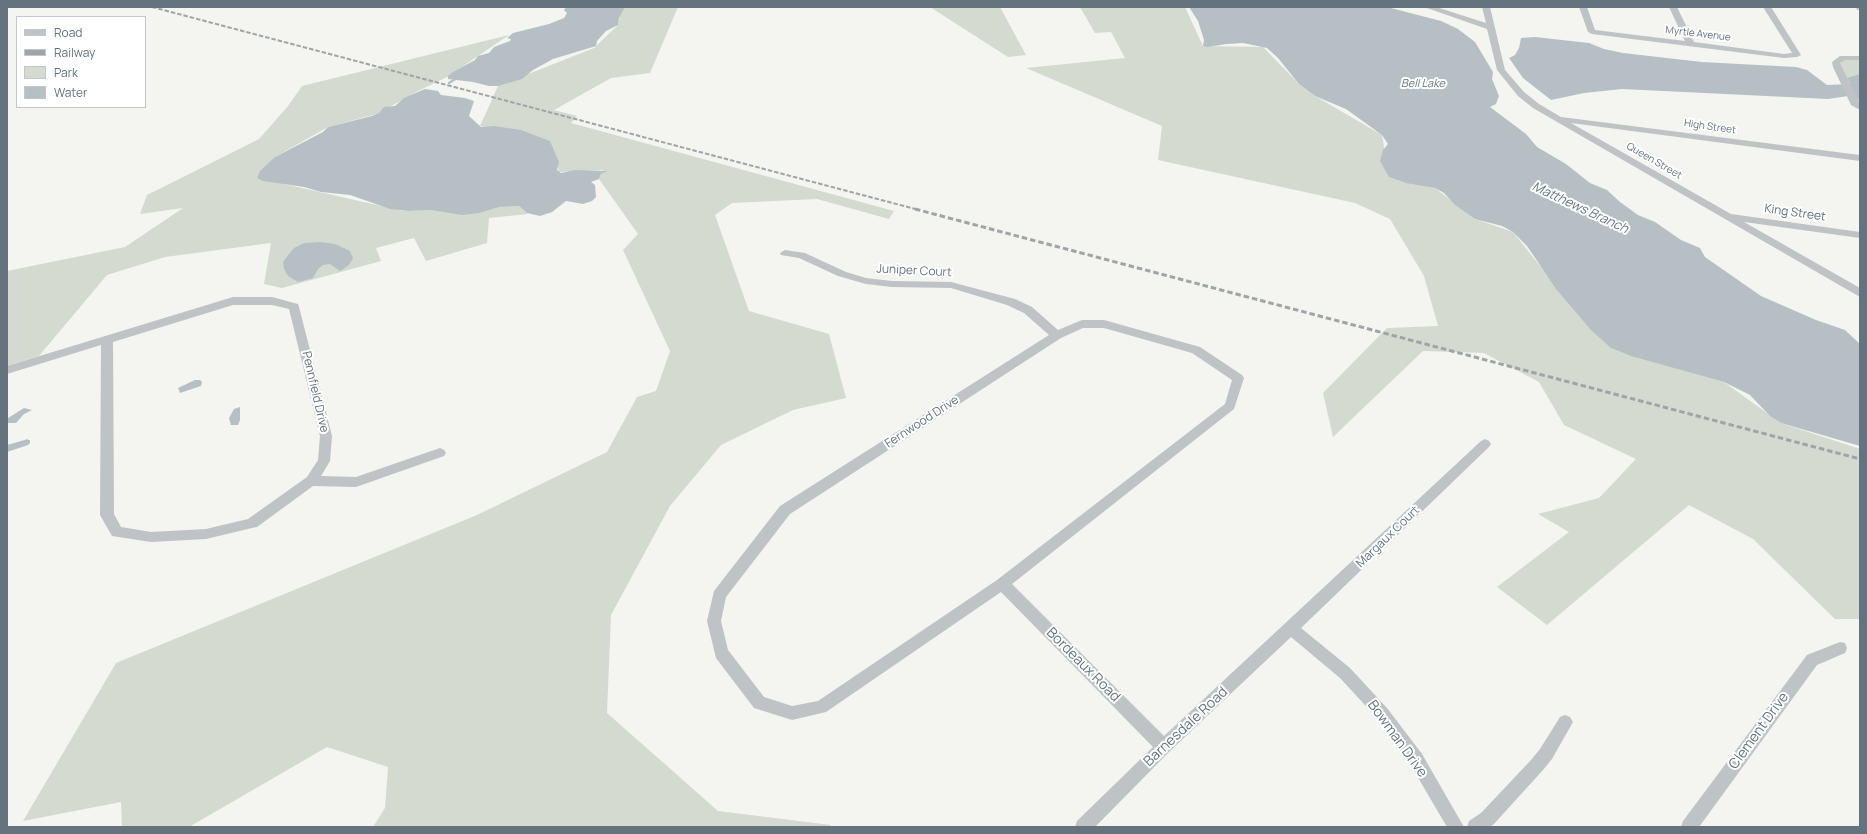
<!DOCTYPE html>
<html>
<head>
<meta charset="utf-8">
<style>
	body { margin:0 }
	#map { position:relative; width:1867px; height:834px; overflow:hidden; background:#f4f4f0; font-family:Manrope,sans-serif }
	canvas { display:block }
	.frame { position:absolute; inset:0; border:8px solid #65737f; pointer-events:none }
	.legend { position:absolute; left:16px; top:16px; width:130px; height:92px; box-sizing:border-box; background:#fff; border:1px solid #c1c7cc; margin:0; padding:5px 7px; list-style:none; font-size:12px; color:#65737f }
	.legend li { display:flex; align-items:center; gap:8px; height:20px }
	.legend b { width:20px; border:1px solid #c1c7cc }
</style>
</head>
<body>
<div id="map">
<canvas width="1867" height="834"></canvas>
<div class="frame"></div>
<ul class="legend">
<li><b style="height:5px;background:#bfc3c6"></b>Road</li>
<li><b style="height:5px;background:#9fa4a9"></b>Railway</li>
<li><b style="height:11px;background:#d5dad1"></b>Park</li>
<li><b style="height:11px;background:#b6c0c4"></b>Water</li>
</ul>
</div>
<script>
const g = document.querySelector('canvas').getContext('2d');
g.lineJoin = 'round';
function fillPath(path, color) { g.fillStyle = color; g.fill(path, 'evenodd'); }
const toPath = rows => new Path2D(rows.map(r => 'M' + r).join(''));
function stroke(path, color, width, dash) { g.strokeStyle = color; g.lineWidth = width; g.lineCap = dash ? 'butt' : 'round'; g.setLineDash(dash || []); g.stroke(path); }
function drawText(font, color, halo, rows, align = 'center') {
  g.font = font + ' Manrope,sans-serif'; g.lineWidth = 4; g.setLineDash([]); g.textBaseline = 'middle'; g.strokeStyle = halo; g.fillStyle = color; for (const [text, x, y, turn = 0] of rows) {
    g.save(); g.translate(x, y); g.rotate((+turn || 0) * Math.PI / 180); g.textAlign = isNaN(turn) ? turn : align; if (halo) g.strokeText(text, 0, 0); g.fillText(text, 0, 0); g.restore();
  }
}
const green = toPath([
	[622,7,678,7,650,73,611,78,554,110,577,116,571,123,894,211,889,219,817,199,732,203,715,215,749,311,829,334,846,398,793,410,721,445,670,506,611,615,607,713,718,811,831,825,829,827,373,827,385,808,388,767,327,747,189,827,122,827,121,802,23,821,116,663,477,515,607,452,637,397,656,391,670,351,623,250,638,234,599,179,603,170,559,172,550,141,480,126,498,86,594,48,618,25],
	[930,7,1000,7,1026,55,1008,57],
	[1080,7,1185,7,1203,46,1263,47,1299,84,1315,96,1382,135,1389,177,1435,188,1475,219,1513,232,1579,315,1618,351,1724,382,1781,423,1860,449,1860,619,1835,619,1753,539,1689,505,1547,625,1497,587,1569,532,1538,514,1599,498,1636,459,1564,425,1539,382,1484,353,1423,351,1333,437,1323,393,1387,328,1438,326,1424,276,1390,219,1355,203,1158,160,1162,126,1026,68,1125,58,1111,32,1095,33],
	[509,35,447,77,420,90,377,114,328,127,275,157,258,178,403,211,519,206,528,214,489,218,487,243,426,261,414,238,376,248,381,261,282,288,264,284,271,243,165,257,107,275,39,356,7,366,7,271,125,247,183,208,140,214,147,195,259,139,288,106,302,86],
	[1843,58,1860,58,1860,107,1837,67]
]);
const water = toPath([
	[566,7,625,7,619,18,618,25,606,31,597,41,596,46,553,59,533,70,522,79,498,86,489,86,473,82,448,79,448,76,453,72,475,60,478,56,489,53,494,47,510,41,511,39,507,38,513,33,549,24,564,18,567,13,564,10],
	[1189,7,1387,7,1441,21,1458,29,1475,42,1493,72,1492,79,1499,96,1496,104,1490,107,1526,134,1537,147,1566,164,1590,183,1607,190,1620,202,1638,215,1655,222,1681,240,1700,248,1705,257,1761,296,1816,320,1845,330,1860,344,1860,446,1781,423,1770,416,1750,395,1724,382,1631,356,1611,348,1591,330,1556,289,1527,246,1513,232,1502,226,1475,219,1455,205,1444,193,1435,188,1406,183,1389,177,1380,161,1383,150,1388,144,1382,135,1346,109,1315,96,1299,84,1278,58,1267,48,1243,43,1227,44,1207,47,1203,46,1204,40,1198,21],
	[1535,37,1589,43,1604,49,1623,53,1702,62,1796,67,1807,70,1827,85,1851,84,1847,78,1860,74,1860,100,1848,96,1828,99,1622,89,1584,93,1551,100,1523,78,1509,58,1515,55,1519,48,1521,38],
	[425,89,438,91,441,95,465,98,474,101,469,116,481,127,494,126,521,130,550,141,559,162,557,170,561,173,575,170,607,171,601,174,599,179,591,182,595,185,596,197,592,201,583,204,566,201,552,212,540,216,527,213,519,206,499,207,479,213,462,215,431,210,408,211,390,209,350,195,321,192,304,187,263,181,257,178,260,171,275,157,323,132,328,127,372,116,379,113,384,107,395,106,404,98],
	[320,242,335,244,350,251,353,258,349,265,340,271,330,264,323,265,318,269,313,278,298,282,288,276,284,269,283,262,289,254,294,248,304,243],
	[195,380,200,380,202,382,201,386,180,393,178,388],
	[240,407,240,420,238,425,231,425,229,418,234,409],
	[24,408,32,410,24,414,16,423,7,423,8,418],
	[28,439,28,440,30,440,30,443,28,445,7,452,7,445]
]);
const stream = toPath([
	[449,83,457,78]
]);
const minor = toPath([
	[1424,7,1436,7,1486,23,1482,7,1490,7,1505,70,1524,92,1539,104,1561,117,1860,155,1860,161,1571,123,1731,214,1860,232,1860,238,1744,222,1860,288,1860,297,1533,108,1518,96,1497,70,1487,29,1424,7],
	[1579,7,1587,7,1595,30,1685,41,1669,7,1677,7,1694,42,1784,54,1792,53,1763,7,1771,7,1801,55,1797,57,1784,58,1592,34,1588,32,1579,7],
	[1856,7,1860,7,1860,10,1857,10,1856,7],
	[1840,56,1860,56,1860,60,1845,60,1840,63,1860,104,1860,110,1851,105,1833,67,1832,62,1840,56],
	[785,250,805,253,846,272,866,278,892,281,951,282,1015,299,1032,307,1058,330,1082,320,1104,320,1200,347,1242,375,1244,378,1234,409,1012,584,1164,736,1481,441,1485,439,1489,441,1491,444,1489,447,1301,628,1350,668,1387,708,1422,754,1464,827,1447,827,1410,764,1377,718,1340,678,1291,637,1169,752,1095,827,1075,827,1077,821,1153,747,1001,592,826,712,792,720,754,708,716,658,707,621,714,591,780,506,1049,335,1024,313,1007,305,951,288,892,287,866,284,838,276,799,258,781,255,780,253,785,250],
	[1083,328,1104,328,1192,353,1232,380,1225,404,997,580,818,701,792,706,764,697,728,650,721,621,726,597,790,514,1061,338,1083,328],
	[233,297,272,297,298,304,299,307,332,436,330,461,321,476,356,477,440,448,444,450,446,453,444,456,356,487,313,486,257,527,252,528,206,539,151,542,112,536,100,515,101,345,7,374,7,366,233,297],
	[233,305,272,305,289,309,320,436,318,460,307,477,248,519,206,529,151,532,121,527,114,514,113,342,233,305],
	[1840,642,1845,643,1847,648,1845,653,1817,665,1699,827,1681,827,1683,821,1807,655,1840,642],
	[1565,715,1570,717,1573,722,1552,759,1543,770,1493,825,1489,827,1467,827,1469,821,1481,813,1531,760,1540,749,1560,717,1565,715]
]);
const railFar1 = toPath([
	[152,7,919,210]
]);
const rail = toPath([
	[915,209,1860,459]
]);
const farStreetnames = [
	["Myrtle Avenue",1698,34,7],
	["High Street",1710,127,8],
	["Queen Street",1654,161,30]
];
const farWaternames = [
	["Bell Lake",1423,84]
];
const streetNames = [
	["King Street",1795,213,8],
	["Juniper Court",914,271,3],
	["Pennfield Drive",315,392,77],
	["Fernwood Drive",922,422,-33],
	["Margaux Court",1388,537,-44]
];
const waterNames = [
	["Matthews Branch",1580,208,25]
];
const nearStreetnames = [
	["Bordeaux Road",1083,665,45],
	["Barnesdale Road",1186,727,-43],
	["Clement Drive",1759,731,-54],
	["Bowman Drive",1397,739,54]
];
fillPath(green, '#d5dad1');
fillPath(water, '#b6c0c4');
stroke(stream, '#b6c0c4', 2.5);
fillPath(minor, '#bfc3c6');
stroke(railFar1, '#9fa4a9', 2, [4.5, 2]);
stroke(rail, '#9fa4a9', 3, [5.5, 3]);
drawText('10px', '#65737f', '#fff', farStreetnames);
drawText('italic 11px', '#657a83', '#fff', farWaternames);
drawText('12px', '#65737f', '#fff', streetNames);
drawText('italic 13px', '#657a83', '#fff', waterNames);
drawText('14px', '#65737f', '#fff', nearStreetnames);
</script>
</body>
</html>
